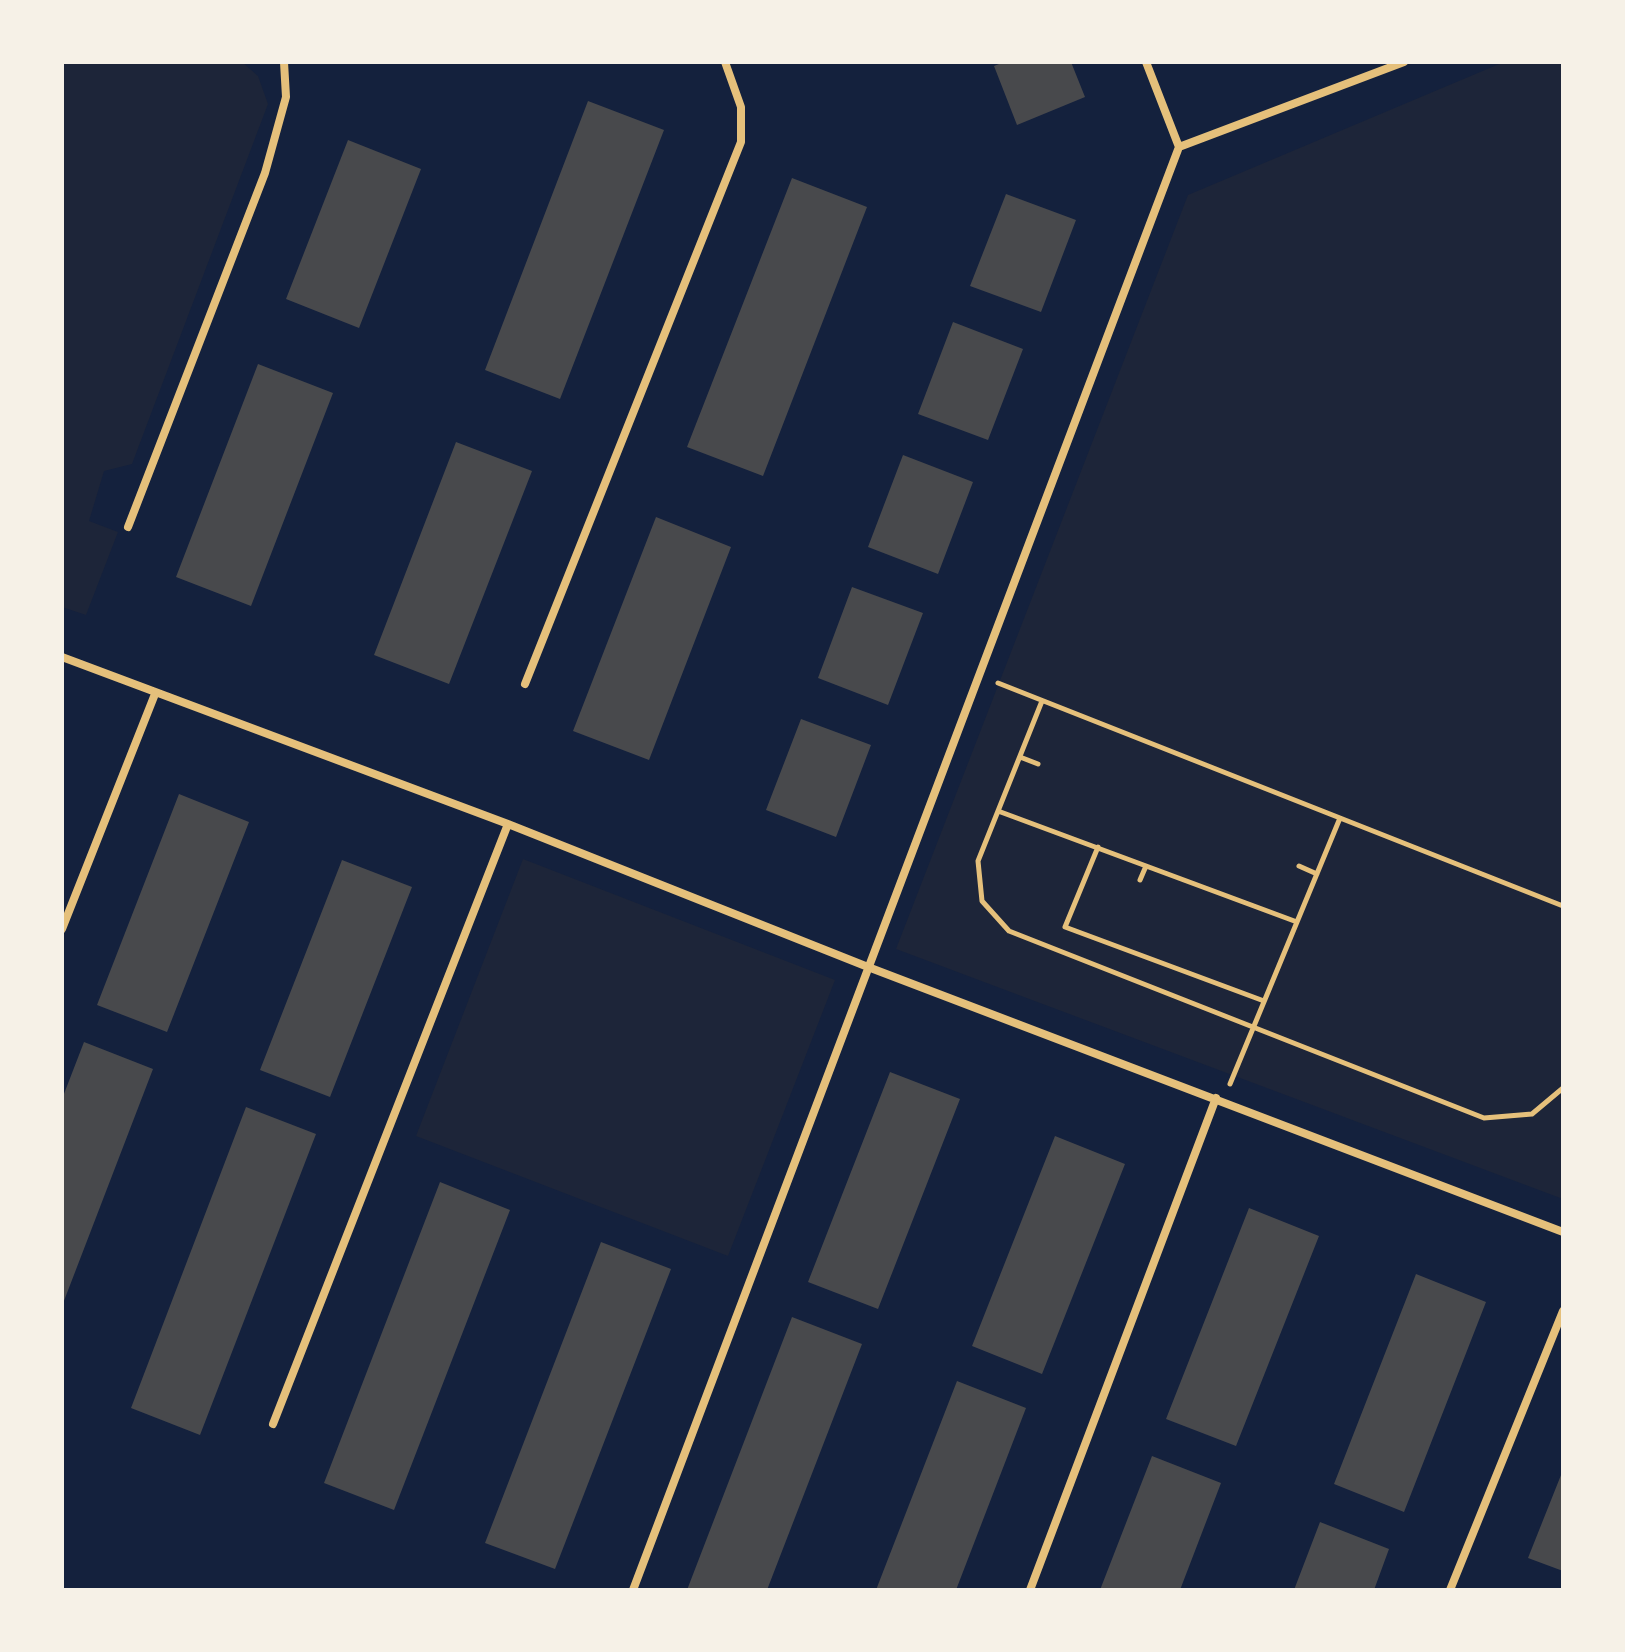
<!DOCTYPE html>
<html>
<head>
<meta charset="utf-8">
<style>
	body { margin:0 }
	#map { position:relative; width:1625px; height:1652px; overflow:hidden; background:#14213d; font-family:Rubik,sans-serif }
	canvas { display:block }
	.frame { position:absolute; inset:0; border:64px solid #f6f1e7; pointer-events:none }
</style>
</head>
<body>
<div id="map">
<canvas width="1625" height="1652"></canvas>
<div class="frame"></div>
</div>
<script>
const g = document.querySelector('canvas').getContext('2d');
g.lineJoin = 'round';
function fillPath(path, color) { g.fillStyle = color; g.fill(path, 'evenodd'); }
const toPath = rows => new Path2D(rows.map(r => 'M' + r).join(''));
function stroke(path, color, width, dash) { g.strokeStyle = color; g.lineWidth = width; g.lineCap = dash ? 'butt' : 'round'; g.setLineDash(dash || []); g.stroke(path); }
const green = toPath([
	[62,62,242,62,258,76,268,104,132,464,104,471,89,521,118,532,86,615,62,607],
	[1504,62,1563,62,1563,1199,896,949,1188,195],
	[523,859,835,980,728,1256,416,1136]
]);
const building = toPath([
	[1004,62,1071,62,1085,97,1017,125,994,66],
	[588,101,664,130,560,399,485,370],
	[348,140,421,169,359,328,286,299],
	[792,178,867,207,763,476,687,447],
	[1006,194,1076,220,1041,312,970,286],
	[953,322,1023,349,988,440,918,414],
	[258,364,333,393,251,606,176,577],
	[456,442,532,471,449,684,374,655],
	[903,455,973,482,938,574,868,547],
	[656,517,731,547,649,760,573,731],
	[852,587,923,613,888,705,818,678],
	[801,719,871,745,836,837,766,810],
	[179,794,249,822,167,1032,97,1005],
	[342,860,412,887,330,1097,260,1070],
	[84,1042,153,1069,62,1306,62,1099],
	[890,1072,960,1099,878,1309,808,1282],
	[246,1107,316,1134,200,1435,131,1408],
	[1055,1136,1125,1164,1042,1374,972,1346],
	[440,1182,510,1210,394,1510,324,1483],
	[1249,1208,1319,1236,1236,1446,1166,1419],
	[601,1242,671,1269,555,1569,485,1543],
	[1416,1274,1486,1302,1404,1512,1334,1484],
	[792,1317,862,1344,767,1590,687,1590],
	[957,1381,1026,1408,956,1590,876,1590],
	[1152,1456,1221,1483,1180,1590,1100,1590],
	[1563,1470,1563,1571,1528,1558],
	[1320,1522,1389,1549,1374,1590,1294,1590]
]);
const path = toPath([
	[998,683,1563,906],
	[1042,701,978,861,982,901,1009,931,1484,1118,1532,1114,1563,1088],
	[1020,757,1038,764],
	[998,811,1297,922],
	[1098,847,1065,927,1264,1001],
	[1299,866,1317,874],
	[1140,880,1146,866],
	[1230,1084,1340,818]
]);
const minor = toPath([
	[1179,147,1404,62],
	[128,527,265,173,286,97,284,62],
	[62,657,508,824,868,967,1563,1232],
	[525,684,741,142,741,107,725,62],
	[62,929,155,694],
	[273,1424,508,824],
	[633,1590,1179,147,1146,62],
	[1030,1590,1216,1098],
	[1450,1590,1563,1311]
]);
fillPath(green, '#1d2539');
fillPath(building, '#48494c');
stroke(path, '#e5c07b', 5);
stroke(minor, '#e5c07b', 8);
</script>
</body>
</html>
